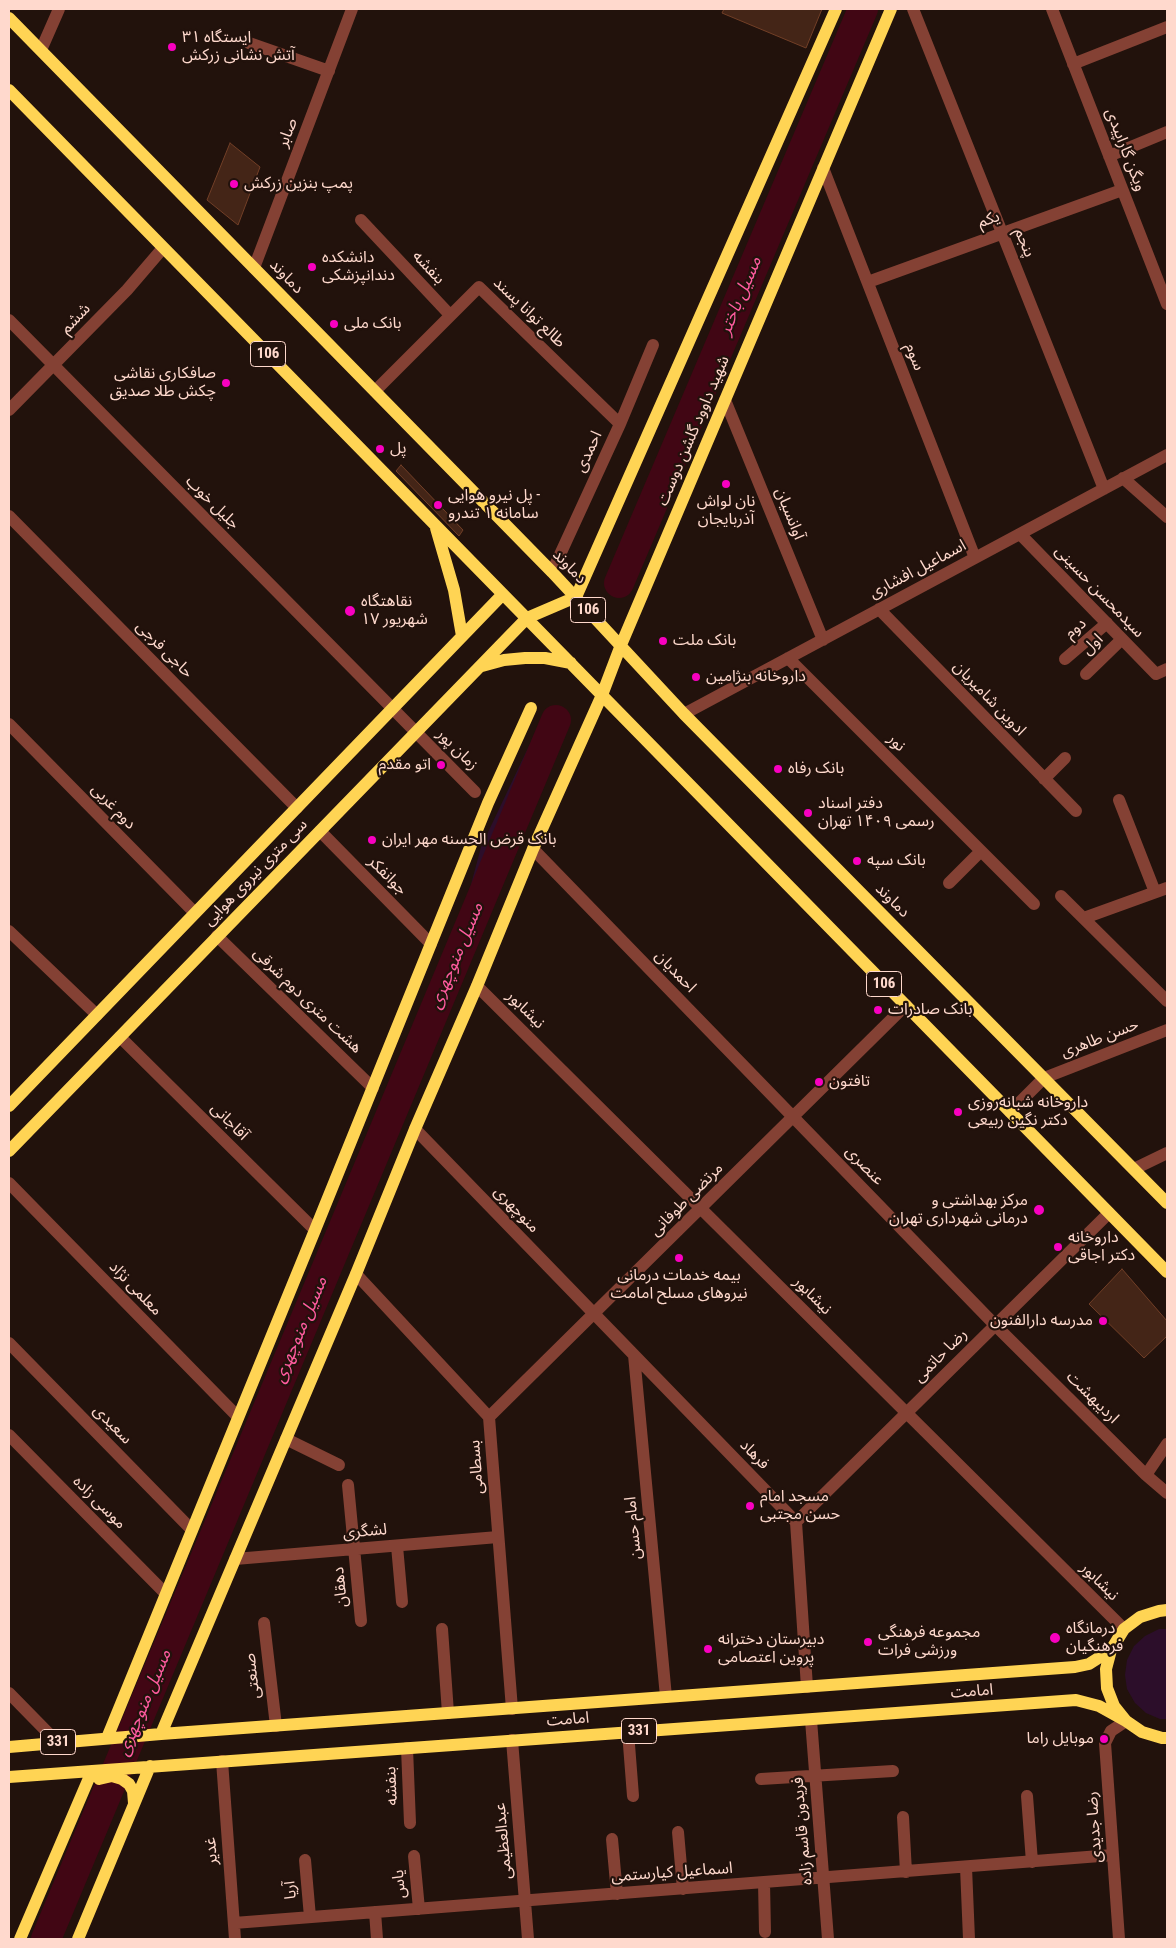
<!DOCTYPE html>
<html>
<head>
<meta charset="utf-8">
<style>
	body { margin:0 }
	#map { position:relative; width:1176px; height:1948px; overflow:hidden; background:#22120c; font-family:"Roboto Condensed",sans-serif }
	canvas { display:block }
	.frame { position:absolute; inset:0; border:10px solid #ffd9cd; pointer-events:none }
</style>
</head>
<body>
<div id="map">
<canvas width="1176" height="1948"></canvas>
<div class="frame"></div>
</div>
<script>
const g = document.querySelector('canvas').getContext('2d');
g.lineJoin = 'round';
function fillPath(path, color) { g.fillStyle = color; g.fill(path, 'evenodd'); }
const toPath = rows => new Path2D(rows.map(r => 'M' + r).join(''));
function stroke(path, color, width, dash) { g.strokeStyle = color; g.lineWidth = width; g.lineCap = dash ? 'butt' : 'round'; g.setLineDash(dash || []); g.stroke(path); }
function drawText(font, color, halo, rows, align = 'center') {
  g.font = font + ' "Roboto Condensed","Noto Sans Arabic",sans-serif'; g.lineWidth = 4.5; g.setLineDash([]); g.textBaseline = 'middle'; g.strokeStyle = halo; g.fillStyle = color; for (const [text, x, y, turn = 0] of rows) {
    g.save(); g.translate(x, y); g.rotate((+turn || 0) * Math.PI / 180); g.textAlign = isNaN(turn) ? turn : align; if (halo) g.strokeText(text, 0, 0); g.fillText(text, 0, 0); g.restore();
  }
}
const green = toPath([
	[546,710,568,725,488,917,465,907,481,847],
	[1159,1629,1167,1629,1167,1719,1160,1719,1146,1713,1135,1703,1127,1689,1125,1675,1127,1660,1134,1646,1145,1636]
]);
const river = toPath([
	[619,583,863,9],
	[46,1939,556,720]
]);
const building = toPath([
	[724,9,822,9,806,48,722,13,724,9],
	[230,143,260,167,238,225,207,200,230,143],
	[401,465,463,530,459,536,396,471,401,465],
	[1122,1269,1167,1321,1167,1336,1144,1358,1089,1304,1122,1269]
]);
const minor = toPath([
	[913,9,1104,489],
	[1052,9,1167,304],
	[249,43,329,71],
	[41,50,59,9],
	[1073,64,1167,27],
	[1109,156,1167,132],
	[823,168,975,558],
	[361,220,450,315],
	[254,268,352,9],
	[868,282,1122,190],
	[9,320,475,792],
	[375,391,479,287,620,424],
	[725,400,823,640],
	[9,410,127,290,163,248],
	[1123,478,1167,517],
	[9,516,297,808],
	[1020,534,1156,674,1167,669],
	[552,572,620,424,653,345],
	[879,609,1076,811],
	[788,658,1034,904],
	[1065,659,1107,623],
	[1086,674,1122,639],
	[684,714,1167,455],
	[9,724,195,913],
	[1044,779,1065,758],
	[1119,800,1155,892],
	[320,831,431,944],
	[533,849,995,1325,1146,1475,1167,1493],
	[949,883,981,851],
	[1061,896,1167,1001],
	[1084,918,1167,888],
	[9,931,97,1015],
	[217,936,373,1088],
	[477,986,1124,1629],
	[120,1037,315,1230],
	[1010,1112,1044,1078,1167,1030],
	[415,1129,796,1522,807,1687],
	[1134,1169,1167,1153],
	[9,1183,238,1417],
	[356,1274,489,1417,512,1709],
	[9,1343,192,1530],
	[634,1355,666,1697],
	[489,1417,906,1005],
	[9,1435,166,1594],
	[286,1439,339,1465],
	[1146,1475,1167,1444],
	[348,1485,361,1621],
	[796,1522,1109,1213],
	[397,1546,402,1602],
	[235,1559,498,1537],
	[264,1623,276,1726],
	[442,1629,448,1713],
	[9,1693,57,1742],
	[811,1720,828,1939],
	[628,1732,633,1796],
	[512,1740,528,1939],
	[407,1748,410,1823],
	[222,1761,235,1939],
	[761,1779,893,1771],
	[1027,1796,1032,1862],
	[903,1817,906,1872],
	[678,1832,683,1889],
	[612,1839,617,1894],
	[414,1856,419,1909],
	[305,1860,310,1917],
	[966,1867,969,1939],
	[764,1882,765,1932],
	[375,1912,377,1939],
	[234,1923,1113,1855],
	[1119,1939,1105,1743,1111,1731,1126,1721]
]);
const major = toPath([
	[9,18,552,572,684,714,1167,1203],
	[9,90,1167,1272],
	[436,528,454,590,462,636],
	[482,666,504,660,525,658,545,658,571,663],
	[9,1106,503,594],
	[9,1151,527,618,576,597,836,9],
	[1167,1610,1159,1611,1140,1617,1124,1629,1111,1650,1106,1669,1107,1688,1114,1706,1126,1721,1142,1732,1162,1738,1167,1738],
	[161,1734,356,1274,415,1129,477,986,533,849,602,695,621,645,891,9],
	[107,1738,315,1230,488,803,531,708],
	[9,1747,161,1734,1075,1667,1089,1664,1111,1650],
	[9,1777,1076,1700,1099,1706,1126,1721],
	[99,1779,112,1776,122,1779,129,1784,133,1791,134,1803],
	[20,1939,92,1771],
	[78,1939,150,1766]
]);
const markers = [
	[172,47,5,"#f800c0"],
	[234,184,5,"#f800c0"],
	[312,267,5,"#f800c0"],
	[334,324,5,"#f800c0"],
	[226,383,5,"#f800c0"],
	[380,449,5,"#f800c0"],
	[726,484,5,"#f800c0"],
	[438,505,5,"#f800c0"],
	[350,611,6,"#f800c0"],
	[663,641,5,"#f800c0"],
	[696,677,5,"#f800c0"],
	[441,765,5,"#f800c0"],
	[778,769,5,"#f800c0"],
	[808,813,5,"#f800c0"],
	[372,840,5,"#f800c0"],
	[857,861,5,"#f800c0"],
	[878,1010,5,"#f800c0"],
	[819,1082,5,"#f800c0"],
	[958,1112,5,"#f800c0"],
	[1039,1210,6,"#f800c0"],
	[1058,1247,5,"#f800c0"],
	[679,1258,5,"#f800c0"],
	[1103,1321,5,"#f800c0"],
	[750,1506,5,"#f800c0"],
	[1055,1638,6,"#f800c0"],
	[868,1642,5,"#f800c0"],
	[708,1649,5,"#f800c0"],
	[1104,1739,5,"#f800c0"]
];
const shields = [
	[268,354,35],
	[588,610,35],
	[884,984,35],
	[639,1731,35],
	[58,1742,35]
];
const shieldNames = [
	["106",268,354],
	["106",588,610],
	["106",884,984],
	["331",639,1731],
	["331",58,1742]
];
const poiNames = [
	["ایستگاه ۳۱",182,38],
	["آتش نشانی زرکش",182,56],
	["پمپ بنزین زرکش",244,184],
	["دانشکده",322,258],
	["دندانپزشکی",322,276],
	["بانک ملی",344,324],
	["صافکاری نقاشی",216,374,"right"],
	["چکش طلا صدیق",216,392,"right"],
	["پل",390,449],
	["پل نیرو هوایی -",448,496],
	["سامانه ۱ تندرو",448,514],
	["نان لواش",726,502,"center"],
	["آذربایجان",726,520,"center"],
	["نقاهتگاه",361,602],
	["۱۷ شهریور",361,620],
	["بانک ملت",673,641],
	["داروخانه بنژامین",706,677],
	["اتو مقدم",431,765,"right"],
	["بانک رفاه",788,769],
	["دفتر اسناد",818,804],
	["رسمی ۱۴۰۹ تهران",818,822],
	["بانک قرض الحسنه مهر ایران",382,840],
	["بانک سپه",867,861],
	["بانک صادرات",888,1010],
	["تافتون",829,1082],
	["داروخانه شبانه‌روزی",968,1103],
	["دکتر نگین ربیعی",968,1121],
	["مرکز بهداشتی و",1028,1201,"right"],
	["درمانی شهرداری تهران",1028,1219,"right"],
	["داروخانه",1068,1238],
	["دکتر اجاقی",1068,1256],
	["بیمه خدمات درمانی",679,1276,"center"],
	["نیروهای مسلح امامت",679,1294,"center"],
	["مدرسه دارالفنون",1093,1321,"right"],
	["مسجد امام",760,1497],
	["حسن مجتبی",760,1515],
	["درمانگاه",1066,1629],
	["فرهنگیان",1066,1647],
	["مجموعه فرهنگی",878,1633],
	["ورزشی فرات",878,1651],
	["دبیرستان دخترانه",718,1640],
	["پروین اعتصامی",718,1658],
	["موبایل راما",1094,1739,"right"]
];
const streetNames = [
	["صابر",288,133,-69],
	["ویگن گاراپیدی",1125,150,69],
	["یکم",989,220,-20],
	["پنجم",1024,243,68],
	["بنفشه",428,268,47],
	["دماوند",286,277,46],
	["طالع توانا پسند",529,313,44],
	["ششم",76,319,-46],
	["سوم",914,357,69],
	["شهید داوود گلشن دوست",694,431,-67],
	["احمدی",589,452,-65],
	["جلیل خوب",212,503,45],
	["آوانسیان",789,514,68],
	["دماوند",569,567,46],
	["اسماعیل افشاری",918,570,-28],
	["سیدمحسن حسینی",1099,592,46],
	["دوم",1076,629,-40],
	["اول",1093,645,-44],
	["حاجی فرجی",164,650,45],
	["ادوین شامیریان",989,699,46],
	["نور",896,743,45],
	["زمان پور",457,750,45],
	["دوم غربی",113,807,46],
	["سی متری نیروی هوایی",256,873,-46],
	["جوانفکر",387,876,45],
	["دماوند",892,901,45],
	["احمدیان",675,972,46],
	["هشت متری دوم شرقی",307,1001,44],
	["نیشابور",525,1010,45],
	["حسن طاهری",1100,1039,-21],
	["آقاجانی",229,1122,45],
	["عنصری",864,1166,46],
	["مرتضی طوفانی",687,1200,-45],
	["منوچهری",516,1210,46],
	["معلمی نژاد",135,1289,46],
	["نیشابور",812,1296,45],
	["رضا حاتمی",941,1356,-45],
	["اردیبهشت",1092,1398,45],
	["سعیدی",112,1425,46],
	["فرهاد",754,1455,46],
	["بسطامی",477,1467,-94],
	["موسی زاده",99,1503,45],
	["امام حسن",634,1528,-95],
	["لشگری",365,1532,-5],
	["نیشابور",1099,1582,45],
	["دهقان",341,1587,-96],
	["صنعتی",253,1676,-97],
	["امامت",972,1692,-4],
	["امامت",568,1720,-4],
	["بنفشه",392,1786,-93],
	["رضا جدیدی",1095,1827,-94],
	["فریدون قاسم زاده",803,1831,-95],
	["عبدالعظیمی",504,1841,-95],
	["غدیر",212,1851,-94],
	["اسماعیل کیارستمی",672,1873,-4],
	["یاس",400,1884,-95],
	["آریا",291,1890,-95]
];
const waterNames = [
	["مسیل باختر",741,296,-67],
	["مسیل منوچهری",457,956,-67],
	["مسیل منوچهری",301,1330,-67],
	["مسیل منوچهری",145,1703,-67]
];
fillPath(green, '#2c0e2a');
stroke(river, '#410614', 30);
fillPath(building, '#442517');
stroke(building, '#723f27', 1);
stroke(minor, '#844134', 12);
stroke(major, '#ffd454', 12);
for (const [x, y, r, color] of markers) { const dot = new Path2D(); dot.arc(x, y, r, 0, 2 * Math.PI); g.fillStyle = color; g.fill(dot); stroke(dot, '#22120c', 2); }
for (const [x, y, w] of shields) { const box = new Path2D(); box.roundRect(x - w / 2, y - 12.5, w, 25, 4); g.fillStyle = '#22120c'; g.fill(box); stroke(box, '#ffd9cd', 1); }
drawText('bold 15px', '#ffd9cd', null, shieldNames);
drawText('16px', '#ffd9cd', '#22120c', poiNames, 'left');
drawText('16px', '#ffd9cd', '#22120c', streetNames);
drawText('italic 18px', '#ff5b9f', '#22120c', waterNames);
</script>
</body>
</html>
